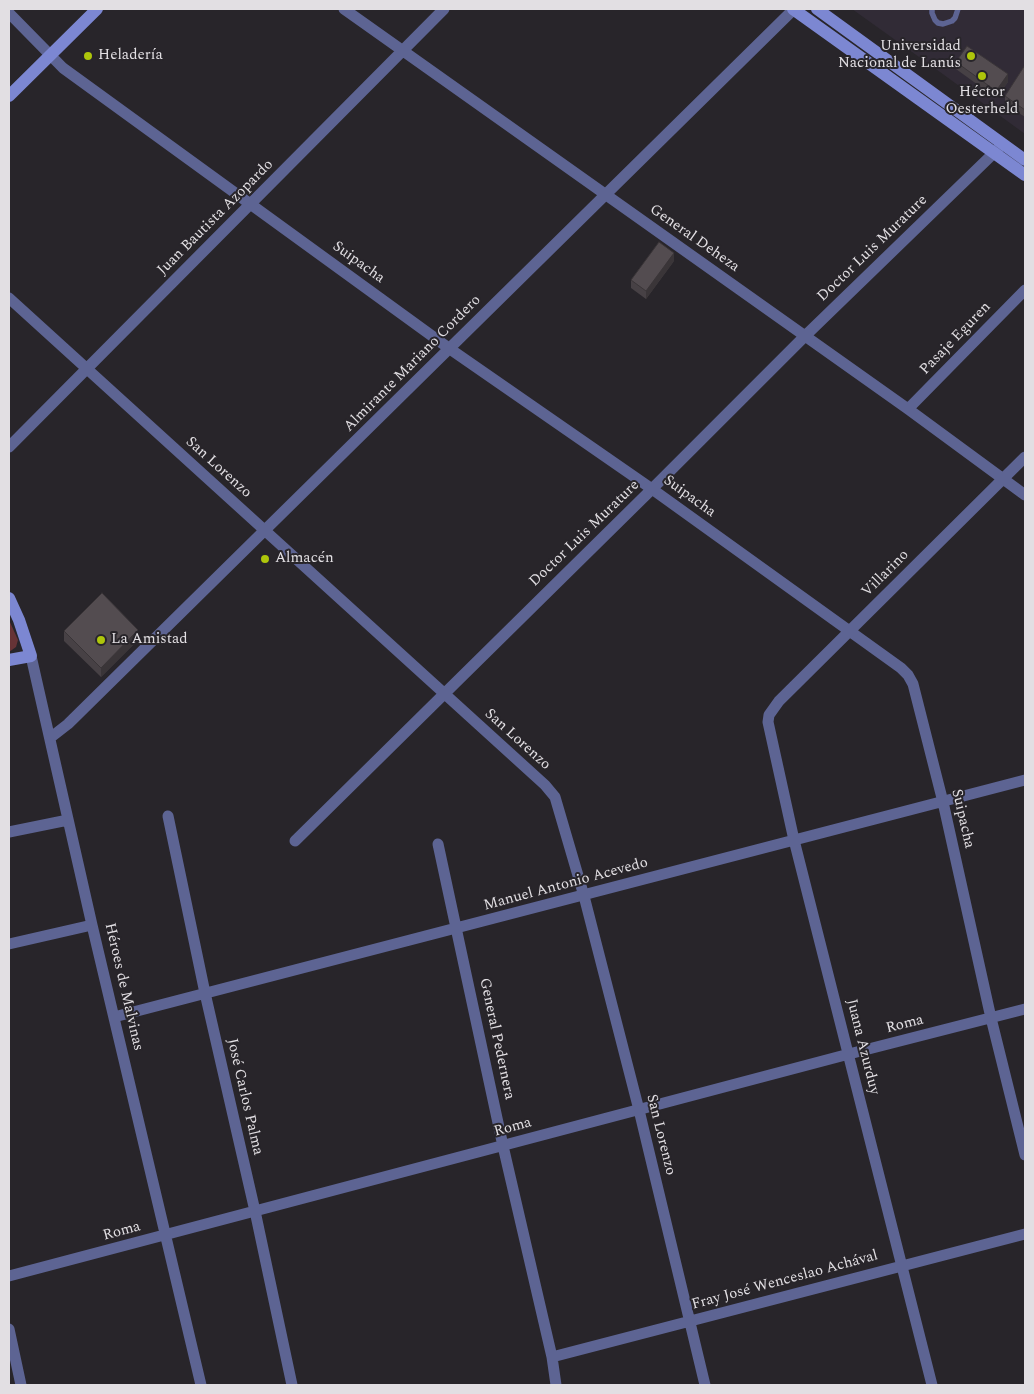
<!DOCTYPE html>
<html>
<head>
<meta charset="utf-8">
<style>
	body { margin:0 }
	#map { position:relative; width:1034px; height:1394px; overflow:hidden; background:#28252a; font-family:Spectral,serif }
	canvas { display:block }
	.frame { position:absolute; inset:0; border:10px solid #e2dfe3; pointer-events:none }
</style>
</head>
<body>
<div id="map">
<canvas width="1034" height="1394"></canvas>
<div class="frame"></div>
</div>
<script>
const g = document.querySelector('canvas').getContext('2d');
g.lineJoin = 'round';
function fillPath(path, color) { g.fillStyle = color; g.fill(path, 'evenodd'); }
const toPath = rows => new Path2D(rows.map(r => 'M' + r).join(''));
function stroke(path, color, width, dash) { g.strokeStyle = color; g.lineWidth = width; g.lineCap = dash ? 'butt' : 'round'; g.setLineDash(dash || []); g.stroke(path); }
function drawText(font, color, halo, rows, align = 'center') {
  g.font = font + ' Spectral,serif'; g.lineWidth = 4; g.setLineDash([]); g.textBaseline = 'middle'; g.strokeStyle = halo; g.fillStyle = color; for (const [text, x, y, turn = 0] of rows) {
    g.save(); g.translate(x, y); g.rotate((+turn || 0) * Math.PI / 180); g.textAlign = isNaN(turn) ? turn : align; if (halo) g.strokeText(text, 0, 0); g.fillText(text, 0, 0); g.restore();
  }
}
const built = toPath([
	[852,9,1025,9,1025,134,940,72]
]);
const green = toPath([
	[9,620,18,640,16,647,9,652]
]);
const lane = toPath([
	[932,9,932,13,935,20,938,23,943,24,952,21,955,18,958,9]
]);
const street = toPath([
	[344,9,908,409,1025,495],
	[9,13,63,68,450,349,652,489,901,668,908,675,913,684,943,802,991,1018,1025,1155],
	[9,298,545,785,555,797,584,896,639,1110,705,1385],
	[908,409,1025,290],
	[9,447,444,9],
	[31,656,92,925,201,1385],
	[50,738,68,724,794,9],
	[168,816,205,993,255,1211,292,1385],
	[9,832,68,820],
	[295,841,652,489,805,336,999,148],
	[438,844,503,1146,552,1357,556,1385],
	[9,944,92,925],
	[114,1017,1025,780],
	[9,1276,849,1054,1025,1009],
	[9,1329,21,1385],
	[552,1357,1025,1234],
	[932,1385,794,840,768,722,769,715,779,701,1025,457]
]);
const secondary = toPath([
	[793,9,1025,175],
	[817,9,1025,160],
	[9,96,97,9],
	[9,598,19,620,31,656,9,660]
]);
const wall = toPath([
	[956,62,1008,82,996,98,956,69],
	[1025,65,1025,117,1005,104,1005,96],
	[674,261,646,299,631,288,631,280],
	[64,631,138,640,101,677,64,641]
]);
const shadedWall = toPath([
	[1008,74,1008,82,996,98,996,91],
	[674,253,674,261,646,299,646,291],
	[138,630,138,640,101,677,101,668]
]);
const building = toPath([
	[967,46,1008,74,996,91,956,62,967,46],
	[1025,65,1025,110,1005,96,1025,65],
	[659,242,674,253,646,291,631,280,659,242],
	[102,593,138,630,101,668,64,631,102,593]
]);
const markers = [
	[88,56,5,"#aec60b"],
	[971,56,5,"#aec60b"],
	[982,76,5,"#aec60b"],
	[265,559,5,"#aec60b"],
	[101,640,5,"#aec60b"]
];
const poiNames = [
	["Universidad",961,47,"right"],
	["Nacional de Lanús",961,64,"right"],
	["Heladería",98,56],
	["Héctor",982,93,"center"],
	["Oesterheld",982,110,"center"],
	["Almacén",275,559],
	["La Amistad",111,640]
];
const streetNames = [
	["Juan Bautista Azopardo",216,218,-45],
	["General Deheza",694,239,35],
	["Doctor Luis Murature",873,249,-44],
	["Suipacha",358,263,36],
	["Pasaje Eguren",956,339,-46],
	["Almirante Mariano Cordero",413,364,-45],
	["San Lorenzo",218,468,42],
	["Suipacha",689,497,36],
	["Doctor Luis Murature",585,534,-44],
	["Villarino",886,574,-45],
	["San Lorenzo",517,740,42],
	["Suipacha",962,819,77],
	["Manuel Antonio Acevedo",566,885,-15],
	["Héroes de Malvinas",123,987,77],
	["Roma",905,1025,-14],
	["General Pedernera",496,1039,78],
	["Juana Azurduy",862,1047,76],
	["José Carlos Palma",244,1097,77],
	["Roma",513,1128,-15],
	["San Lorenzo",660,1135,76],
	["Roma",122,1232,-15],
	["Fray José Wenceslao Achával",785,1281,-15]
];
fillPath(built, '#312b36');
fillPath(green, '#663336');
stroke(lane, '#5d6493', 5.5);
stroke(street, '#5d6493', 11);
stroke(secondary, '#7c87d2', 12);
fillPath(wall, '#474145');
fillPath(shadedWall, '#3a3538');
fillPath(building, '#534c50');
stroke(building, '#3a3538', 1);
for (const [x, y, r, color] of markers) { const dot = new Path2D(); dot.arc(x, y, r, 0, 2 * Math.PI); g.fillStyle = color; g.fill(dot); stroke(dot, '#28252a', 2); }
drawText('15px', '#e2dfe3', '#28252a', poiNames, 'left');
drawText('15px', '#e2dfe3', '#28252a', streetNames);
</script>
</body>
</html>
